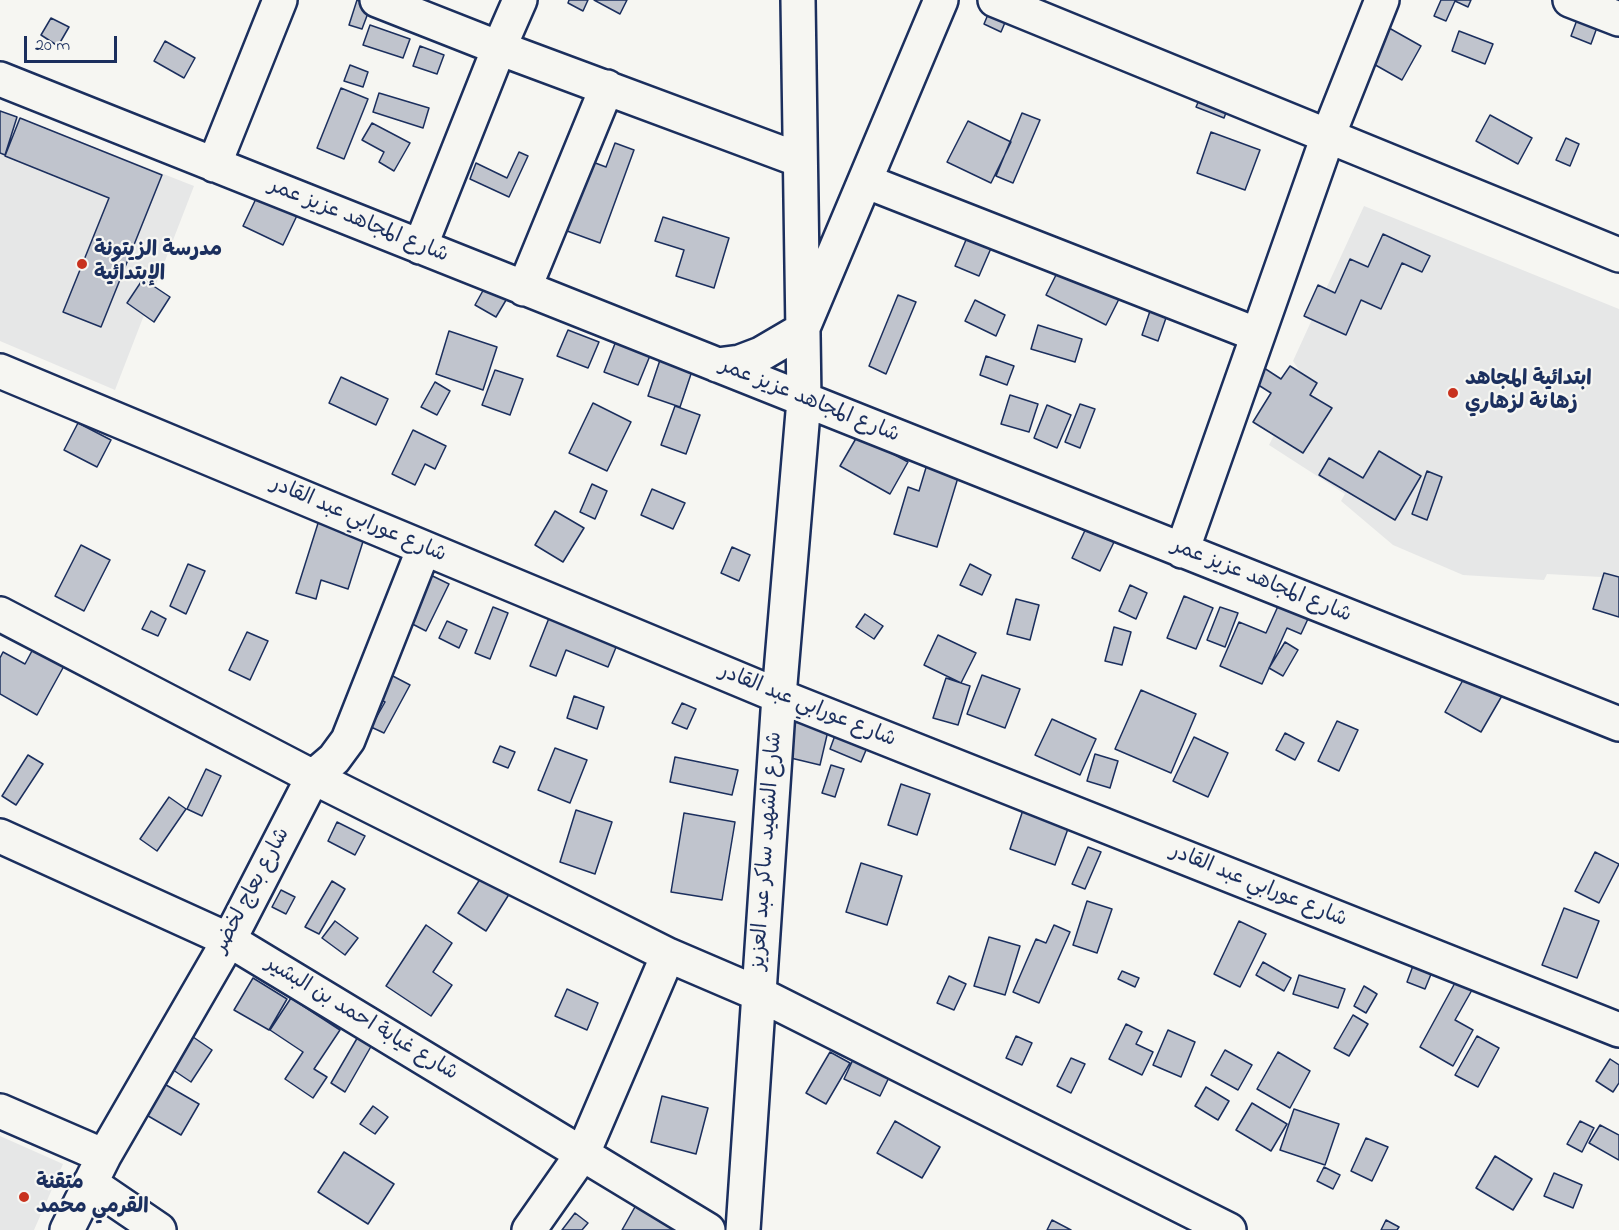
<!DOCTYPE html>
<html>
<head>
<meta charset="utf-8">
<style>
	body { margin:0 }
	#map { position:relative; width:1619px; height:1230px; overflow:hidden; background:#f6f6f2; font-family:"Indie Flower",sans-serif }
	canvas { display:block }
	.scale { position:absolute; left:24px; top:36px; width:93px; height:27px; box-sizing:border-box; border:3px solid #1b2f5e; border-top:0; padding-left:8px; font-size:18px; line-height:21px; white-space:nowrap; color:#1b2f5e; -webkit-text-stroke:4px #f6f6f2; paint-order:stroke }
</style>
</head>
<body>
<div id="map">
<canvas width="1619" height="1230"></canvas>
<div class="scale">20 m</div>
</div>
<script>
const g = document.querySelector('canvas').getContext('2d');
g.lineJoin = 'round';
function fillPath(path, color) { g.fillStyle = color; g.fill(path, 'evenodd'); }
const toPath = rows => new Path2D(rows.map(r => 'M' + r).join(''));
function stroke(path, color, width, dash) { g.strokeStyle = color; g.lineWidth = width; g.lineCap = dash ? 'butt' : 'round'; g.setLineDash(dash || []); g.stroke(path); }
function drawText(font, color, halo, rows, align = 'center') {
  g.font = font + ' "Indie Flower","Playpen Sans Arabic",sans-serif'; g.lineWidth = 4.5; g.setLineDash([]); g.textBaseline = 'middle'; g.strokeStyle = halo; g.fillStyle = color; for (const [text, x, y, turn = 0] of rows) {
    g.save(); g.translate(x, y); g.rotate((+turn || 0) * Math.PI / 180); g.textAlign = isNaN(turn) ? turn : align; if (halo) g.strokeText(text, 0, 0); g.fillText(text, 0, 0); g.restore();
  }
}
const built = toPath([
	[0,110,194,186,115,390,0,341],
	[1364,206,1619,309,1619,578,1547,574,1544,580,1463,575,1393,545,1341,501,1345,494,1269,445,1293,398,1301,373,1293,361],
	[0,1136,63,1164,34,1230,0,1230]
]);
const building = toPath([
	[357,0,371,5,362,29,349,25,357,0],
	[569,0,588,0,583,11,568,3,569,0],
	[594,0,627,0,620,14,594,0],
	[994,0,1012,6,1001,32,984,24,994,0],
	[1441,0,1471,0,1468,7,1455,1,1446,21,1434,16,1441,0],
	[1584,1,1604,8,1591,44,1571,36,1584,1],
	[51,18,69,27,58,46,41,35,51,18],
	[1382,24,1421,46,1402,80,1363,58,1382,24],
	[370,25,410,39,403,58,363,45,370,25],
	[1459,31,1493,44,1485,64,1452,51,1459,31],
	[165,41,195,58,184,78,154,61,165,41],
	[420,46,444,55,437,74,413,66,420,46],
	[350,65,368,72,363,87,344,81,350,65],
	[341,88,368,99,344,159,317,148,341,88],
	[1203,91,1230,102,1224,118,1196,107,1203,91],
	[379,93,429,108,423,128,373,112,379,93],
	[0,111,17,117,5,155,0,153,0,111],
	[1022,113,1040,120,1013,183,996,176,1022,113],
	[1490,115,1532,138,1518,164,1476,141,1490,115],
	[20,118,162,175,101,327,63,312,109,198,5,156,20,118],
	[968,121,1011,142,991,183,947,162,968,121],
	[372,123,410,143,394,171,379,162,384,152,362,140,372,123],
	[1211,132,1260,150,1245,190,1197,173,1211,132],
	[1566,138,1579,144,1570,166,1556,160,1566,138],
	[615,143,634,150,600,243,548,224,574,155,606,167,615,143],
	[519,152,528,156,509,197,470,179,476,163,507,178,519,152],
	[262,186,302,205,283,245,243,226,262,186],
	[663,217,729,238,714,288,676,276,684,250,655,241,663,217],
	[971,228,995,239,979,276,955,266,971,228],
	[1383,234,1430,256,1422,272,1402,263,1381,309,1361,300,1346,335,1304,316,1318,285,1335,293,1350,259,1368,267,1383,234],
	[1066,255,1126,285,1106,325,1046,295,1066,255],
	[490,278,512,290,496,317,475,305,490,278],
	[143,279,170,297,154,322,127,303,143,279],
	[898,295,916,302,886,374,869,366,898,295],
	[975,300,1005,315,996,336,965,321,975,300],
	[1151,308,1167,315,1158,341,1142,335,1151,308],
	[1038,325,1082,339,1075,362,1031,349,1038,325],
	[621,328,656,341,638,385,604,372,621,328],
	[568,330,599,342,588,368,557,356,568,330],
	[449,331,497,347,483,390,436,374,449,331],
	[666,342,698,353,680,407,648,396,666,342],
	[986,356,1014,366,1007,385,980,375,986,356],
	[1261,366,1281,379,1290,366,1317,383,1310,395,1332,408,1303,453,1253,422,1271,393,1252,381,1261,366],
	[495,370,523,379,510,415,482,405,495,370],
	[341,377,388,399,376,425,329,403,341,377],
	[435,382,450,391,437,415,421,407,435,382],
	[1010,395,1038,404,1029,432,1001,424,1010,395],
	[593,403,631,422,607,471,569,453,593,403],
	[1080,404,1095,409,1080,448,1065,442,1080,404],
	[1047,405,1071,415,1057,448,1034,438,1047,405],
	[675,406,700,415,686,454,661,445,675,406],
	[78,423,111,440,97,467,64,450,78,423],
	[413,430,446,446,435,469,425,464,415,485,392,474,413,430],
	[858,435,908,462,890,494,840,466,858,435],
	[1379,451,1421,476,1395,520,1319,475,1329,458,1363,478,1379,451],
	[928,461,960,471,937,547,894,534,908,487,919,491,928,461],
	[1427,471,1442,477,1427,520,1412,514,1427,471],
	[592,484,607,491,595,519,580,512,592,484],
	[652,489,685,503,673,529,641,515,652,489],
	[555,511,584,528,563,562,535,545,555,511],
	[320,517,366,532,348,589,321,580,316,599,296,593,320,517],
	[1088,524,1116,538,1100,571,1072,558,1088,524],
	[81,545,110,560,84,611,55,596,81,545],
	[732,547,750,555,739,581,721,573,732,547],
	[188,564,205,571,186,614,170,606,188,564],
	[970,564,991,575,982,595,960,585,970,564],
	[410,565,449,584,426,631,387,611,410,565],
	[1604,573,1619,577,1619,617,1593,609,1604,573],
	[1130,585,1147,593,1136,619,1119,611,1130,585],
	[1283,595,1313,608,1301,634,1287,628,1262,684,1220,666,1239,622,1266,633,1283,595],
	[1184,596,1213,608,1196,649,1167,638,1184,596],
	[1016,599,1039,605,1030,640,1007,634,1016,599],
	[493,607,508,613,490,659,475,653,493,607],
	[1220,607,1238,613,1225,647,1207,640,1220,607],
	[151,611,166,619,158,636,142,629,151,611],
	[551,613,619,640,608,667,566,650,556,676,530,666,551,613],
	[865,614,883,626,874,639,856,627,865,614],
	[447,621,467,630,459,648,439,638,447,621],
	[1114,627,1131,632,1122,665,1105,661,1114,627],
	[247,632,268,641,250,680,229,670,247,632],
	[938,635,976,653,961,683,924,665,938,635],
	[1285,642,1298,650,1283,676,1269,668,1285,642],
	[33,649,64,666,37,715,0,694,0,658,3,652,25,664,33,649],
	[368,663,410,685,384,733,371,727,385,702,355,686,368,663],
	[1467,673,1503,694,1481,732,1445,712,1467,673],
	[982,675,1020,689,1005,728,967,714,982,675],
	[946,678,970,686,958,725,933,718,946,678],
	[1141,690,1196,714,1171,773,1115,749,1141,690],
	[574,696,604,707,597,729,567,718,574,696],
	[682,703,696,709,687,729,672,723,682,703],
	[785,707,831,718,820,765,774,754,785,707],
	[1052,719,1096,739,1080,775,1035,755,1052,719],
	[1337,721,1358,730,1339,771,1318,761,1337,721],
	[837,730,869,743,861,762,830,749,837,730],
	[1285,733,1304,743,1295,760,1276,750,1285,733],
	[1194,737,1228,753,1208,797,1173,781,1194,737],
	[500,746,515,752,508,768,493,762,500,746],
	[555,748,587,760,570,803,538,790,555,748],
	[1095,754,1118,761,1110,788,1087,781,1095,754],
	[28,755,43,764,16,805,2,796,28,755],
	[675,757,738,770,732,795,670,782,675,757],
	[831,765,844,769,835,797,822,793,831,765],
	[206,769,221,776,202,816,187,809,206,769],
	[901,784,930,794,917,835,888,825,901,784],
	[169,797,186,809,157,851,140,839,169,797],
	[576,810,612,822,595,874,560,862,576,810],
	[1023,810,1069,826,1055,865,1010,849,1023,810],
	[684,813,735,822,722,900,671,892,684,813],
	[337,822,365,836,355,855,328,841,337,822],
	[1088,847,1101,852,1085,889,1072,884,1088,847],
	[1595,852,1619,864,1599,903,1575,891,1595,852],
	[861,863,902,876,887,925,846,912,861,863],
	[486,870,513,888,486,931,458,913,486,870],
	[332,881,345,889,319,934,305,927,332,881],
	[281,890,295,897,286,914,272,907,281,890],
	[1087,901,1112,909,1097,953,1073,945,1087,901],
	[1564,908,1599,921,1577,978,1542,965,1564,908],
	[335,921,358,938,345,955,322,938,335,921],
	[1239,921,1266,934,1240,987,1214,974,1239,921],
	[426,925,452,943,433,972,452,985,431,1016,386,986,426,925],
	[1054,925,1070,932,1039,1003,1013,992,1036,939,1046,943,1054,925],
	[989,937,1020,946,1005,995,974,986,989,937],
	[1417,955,1436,962,1425,989,1407,982,1417,955],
	[1263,962,1291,978,1284,991,1256,975,1263,962],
	[1122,971,1139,978,1135,987,1118,979,1122,971],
	[1299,975,1345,989,1338,1008,1293,994,1299,975],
	[949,976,966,984,954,1010,937,1003,949,976],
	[253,978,287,999,269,1030,234,1010,253,978],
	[1456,981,1472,990,1455,1020,1473,1030,1453,1066,1420,1047,1456,981],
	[1364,986,1377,994,1366,1013,1354,1006,1364,986],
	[567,989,598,1003,587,1030,555,1016,567,989],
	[291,998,340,1030,314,1069,327,1077,313,1098,285,1079,303,1052,270,1030,291,998],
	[1353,1015,1368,1024,1349,1056,1334,1048,1353,1015],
	[167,1019,212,1050,191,1082,145,1051,167,1019],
	[1126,1024,1142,1032,1136,1044,1153,1052,1142,1075,1109,1059,1126,1024],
	[1168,1030,1195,1042,1181,1077,1153,1065,1168,1030],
	[359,1035,373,1043,345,1092,331,1083,359,1035],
	[1016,1036,1032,1043,1022,1065,1006,1058,1016,1036],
	[1477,1036,1499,1048,1478,1087,1455,1075,1477,1036],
	[858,1049,894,1067,880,1096,844,1079,858,1049],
	[1225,1050,1252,1065,1238,1090,1211,1075,1225,1050],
	[830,1052,850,1063,826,1104,806,1093,830,1052],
	[1278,1052,1310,1071,1290,1108,1257,1089,1278,1052],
	[1071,1058,1085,1064,1071,1093,1057,1086,1071,1058],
	[1610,1059,1619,1065,1619,1083,1613,1092,1596,1081,1610,1059],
	[142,1071,199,1104,181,1135,124,1102,142,1071],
	[1206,1087,1229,1101,1218,1120,1195,1106,1206,1087],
	[662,1096,708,1108,696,1154,651,1142,662,1096],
	[1252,1103,1287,1124,1271,1151,1236,1130,1252,1103],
	[373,1106,388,1117,375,1134,360,1124,373,1106],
	[1294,1109,1339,1124,1325,1165,1280,1150,1294,1109],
	[895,1121,940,1147,922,1178,877,1153,895,1121],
	[1580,1121,1594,1128,1582,1152,1567,1144,1580,1121],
	[1600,1125,1619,1135,1619,1160,1589,1143,1600,1125],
	[1366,1138,1388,1147,1372,1181,1351,1171,1366,1138],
	[344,1152,394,1184,368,1224,318,1192,344,1152],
	[1495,1156,1532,1179,1513,1210,1476,1188,1495,1156],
	[1324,1167,1340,1175,1333,1189,1317,1181,1324,1167],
	[1554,1173,1582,1185,1573,1208,1544,1196,1554,1173],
	[640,1198,682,1230,622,1230,640,1198],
	[575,1213,588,1223,582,1230,562,1230,575,1213],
	[1052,1220,1071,1230,1047,1230,1052,1220],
	[1386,1220,1399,1227,1397,1230,1381,1230,1386,1220]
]);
const minor = toPath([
	[377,0,499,48,800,160],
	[995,0,1619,255],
	[1570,0,1619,19],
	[0,79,1619,724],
	[214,165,280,0],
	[865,181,1258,335],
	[420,247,499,48,520,0],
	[524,289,607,87],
	[717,365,740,362,761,354,802,330,941,0],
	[0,371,779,696,1619,1030],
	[1182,551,1328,136,1382,0],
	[0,614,313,777,668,955,759,994,1229,1230],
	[0,836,229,940,708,1230],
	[0,1111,104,1156],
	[90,1183,159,1230],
	[67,1230,104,1156,229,940,313,777,334,759,348,740,424,548],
	[529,1230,583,1153,668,955],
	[743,1230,779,696,804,400,798,0]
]);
const markers = [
	[82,264,6,"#c8321e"],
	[1453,393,6,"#c8321e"],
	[24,1197,6,"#c8321e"]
];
const streetNames = [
	["شارع المجاهد عزيز عمر",358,222,22],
	["شارع المجاهد عزيز عمر",809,402,22],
	["شارع عورابي عبد القادر",358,521,23],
	["شارع المجاهد عزيز عمر",1261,582,22],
	["شارع عورابي عبد القادر",807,707,22],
	["شارع الشهيد ساكر عبد العزيز",768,851,-86],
	["شارع عورابي عبد القادر",1258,887,22],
	["شارع بعاج لخضر",253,891,-62],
	["شارع غيابة احمد بن البشير",361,1020,31]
];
const poiNames = [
	["مدرسة الزيتونة",94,252],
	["الإبتدائية",94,276],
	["ابتدائية المجاهد",1465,381],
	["زهانة لزهاري",1465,405],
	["متقنة",36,1185],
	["القرمي محمد",36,1209]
];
fillPath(built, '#e6e7e7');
fillPath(building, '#c0c4cd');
stroke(building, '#1b2f5e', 1.5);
stroke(minor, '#1b2f5e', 38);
stroke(minor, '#f6f6f2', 33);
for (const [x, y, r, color] of markers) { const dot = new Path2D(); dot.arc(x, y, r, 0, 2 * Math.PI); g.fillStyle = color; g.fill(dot); stroke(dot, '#f6f6f2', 2); }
drawText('21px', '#1b2f5e', '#f6f6f2', streetNames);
drawText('bold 21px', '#1b2f5e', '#f6f6f2', poiNames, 'left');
</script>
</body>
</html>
